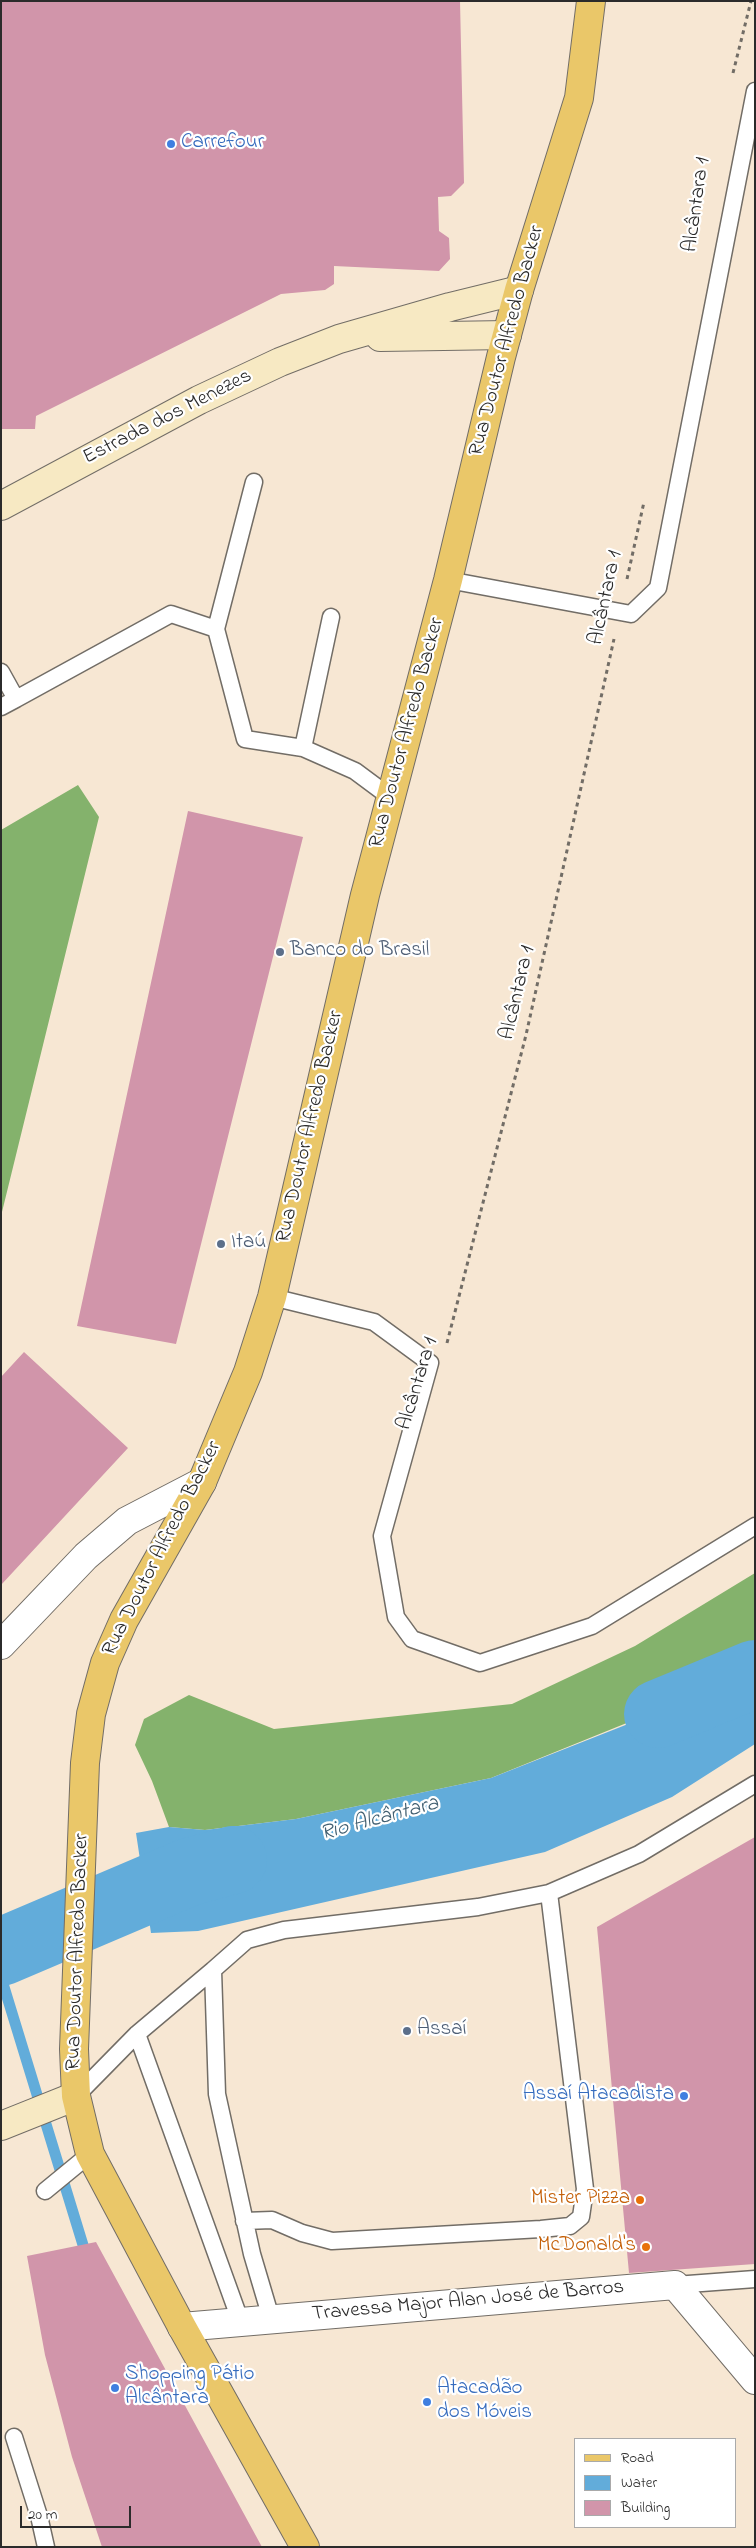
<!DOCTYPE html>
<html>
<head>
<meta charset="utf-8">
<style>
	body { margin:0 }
	#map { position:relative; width:756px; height:2548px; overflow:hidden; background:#f7e7d3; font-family:"Indie Flower",sans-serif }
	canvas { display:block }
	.frame { position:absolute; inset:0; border:2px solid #2b2b2b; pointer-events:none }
	.legend { position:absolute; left:574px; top:2438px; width:162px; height:90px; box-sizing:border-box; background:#fff; border:1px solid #aaa; margin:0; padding:6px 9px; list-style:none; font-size:15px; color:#2b2b2b }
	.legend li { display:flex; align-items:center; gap:10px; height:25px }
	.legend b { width:25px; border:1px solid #aaa }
	.scale { position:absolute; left:20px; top:2506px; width:111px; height:22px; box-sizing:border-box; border:2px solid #2b2b2b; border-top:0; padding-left:6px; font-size:15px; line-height:18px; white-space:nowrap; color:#2b2b2b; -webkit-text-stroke:4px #fff; paint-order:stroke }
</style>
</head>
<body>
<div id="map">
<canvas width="756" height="2548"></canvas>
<div class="frame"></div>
<ul class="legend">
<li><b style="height:6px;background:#eac769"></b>Road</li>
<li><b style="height:14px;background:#62acda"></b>Water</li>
<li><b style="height:14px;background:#d195aa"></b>Building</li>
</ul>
<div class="scale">20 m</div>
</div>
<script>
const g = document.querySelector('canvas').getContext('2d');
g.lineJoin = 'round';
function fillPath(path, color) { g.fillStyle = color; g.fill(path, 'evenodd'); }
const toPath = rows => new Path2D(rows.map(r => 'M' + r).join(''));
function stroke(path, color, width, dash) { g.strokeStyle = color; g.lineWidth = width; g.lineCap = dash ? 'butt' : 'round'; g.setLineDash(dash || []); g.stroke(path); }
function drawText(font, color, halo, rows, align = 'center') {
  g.font = font + ' "Indie Flower",sans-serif'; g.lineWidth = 4.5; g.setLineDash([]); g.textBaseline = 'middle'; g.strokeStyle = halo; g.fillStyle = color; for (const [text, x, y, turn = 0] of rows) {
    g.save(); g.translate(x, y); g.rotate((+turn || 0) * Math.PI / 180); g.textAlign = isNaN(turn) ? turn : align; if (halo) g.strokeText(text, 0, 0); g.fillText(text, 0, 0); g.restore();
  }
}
const forest = toPath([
	[78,785,99,817,1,1216,1,830],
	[755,1573,755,1671,491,1778,296,1819,205,1830,169,1827,152,1781,135,1745,144,1719,189,1695,274,1729,512,1704,635,1646]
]);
const water = toPath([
	[755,1674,755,1744,672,1797,545,1852,198,1931,151,1933,136,1833,169,1827,205,1830,296,1819,491,1778]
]);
const stream = toPath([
	[1,1977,87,2258]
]);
const river = toPath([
	[658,1714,755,1674],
	[1,1952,189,1872,233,1860]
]);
const building = toPath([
	[1,1,460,1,464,183,451,196,438,197,439,231,449,238,450,259,439,271,334,266,334,284,325,290,281,294,36,416,35,429,1,429],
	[188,811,303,837,176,1344,77,1326],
	[24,1352,128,1448,1,1585,1,1377],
	[755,1837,755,2264,629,2273,597,1927],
	[96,2242,262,2547,102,2547,72,2457,45,2355,27,2256]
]);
const path = toPath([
	[733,73,751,1],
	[627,579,644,502],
	[447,1343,526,1035,614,639]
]);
const service = toPath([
	[254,482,216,629,245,739,303,748,331,617],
	[448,580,631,614,658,588,755,91],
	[1,672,16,699,171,614,216,629],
	[1,707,16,699],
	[303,748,355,771,390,797],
	[272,1297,374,1322,430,1363,382,1536,396,1617,412,1639,480,1663,592,1626,755,1526],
	[137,2034,240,2320],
	[76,2096,137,2034,213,1970],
	[45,2191,90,2154],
	[244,2221,272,2220,302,2233,332,2241,541,2229,570,2226,581,2217,585,2189,549,1893],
	[675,2285,755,2279],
	[271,2318,252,2254,217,2094,213,1970,247,1940,284,1930,478,1907,549,1893,639,1854,755,1784],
	[14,2437,39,2516,46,2547]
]);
const minor = toPath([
	[1,1645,86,1556,127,1521,202,1482],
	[182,2327,675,2285,755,2380]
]);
const secondary = toPath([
	[380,337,507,335],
	[1,506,199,400,280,362,339,339,450,307,519,290],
	[1,2126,76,2096]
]);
const primary = toPath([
	[305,2547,182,2327,90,2154,76,2096,74,2049,85,1763,91,1714,105,1663,124,1620,202,1482,248,1372,272,1297,365,895,448,580,501,357,519,290,579,98,591,1]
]);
const markers = [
	[171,144,5,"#3f7fe0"],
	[280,952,5,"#5c6f8a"],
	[221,1244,5,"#5c6f8a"],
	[407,2031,5,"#5c6f8a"],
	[684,2096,5,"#3f7fe0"],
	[640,2200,5,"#e8710a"],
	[646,2247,5,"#e8710a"],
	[115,2388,5,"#3f7fe0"],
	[427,2402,5,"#3f7fe0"]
];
const shopNames = [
	["Carrefour",181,144],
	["Assaí Atacadista",674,2096,"right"],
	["Shopping Pátio",125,2376],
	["Alcântara",125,2400],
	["Atacadão",437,2390],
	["dos Móveis",437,2414]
];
const streetNames = [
	["Alcântara 1",698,205,-82],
	["Rua Doutor Alfredo Backer",508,341,-75],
	["Estrada dos Menezes",168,418,-27],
	["Alcântara 1",607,598,-78],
	["Rua Doutor Alfredo Backer",408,733,-75],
	["Alcântara 1",519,993,-77],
	["Rua Doutor Alfredo Backer",311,1127,-77],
	["Alcântara 1",419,1384,-73],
	["Rua Doutor Alfredo Backer",163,1549,-63],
	["Rua Doutor Alfredo Backer",79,1952,-88],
	["Travessa Major Alan José de Barros",468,2302,-5]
];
const serviceNames = [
	["Banco do Brasil",290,952],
	["Itaú",231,1244],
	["Assaí",417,2031]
];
const foodNames = [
	["Mister Pizza",630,2200],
	["McDonald's",636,2247]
];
const waterNames = [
	["Rio Alcântara",380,1820,-15]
];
fillPath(forest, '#84b26c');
fillPath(water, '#62acda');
stroke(stream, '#62acda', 11);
stroke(river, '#62acda', 68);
fillPath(building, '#d195aa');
stroke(service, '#726d66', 19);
stroke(minor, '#726d66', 30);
stroke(secondary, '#726d66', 30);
stroke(primary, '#726d66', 30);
stroke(path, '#726d66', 3, [4, 4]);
stroke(service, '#fff', 16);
stroke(minor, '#fff', 28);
stroke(secondary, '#f7e9c3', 28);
stroke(primary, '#eac769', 28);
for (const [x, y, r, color] of markers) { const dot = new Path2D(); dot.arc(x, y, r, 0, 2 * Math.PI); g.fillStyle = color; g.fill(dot); stroke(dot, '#fff', 2); }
drawText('21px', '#366cbe', '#fff', shopNames, 'left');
drawText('21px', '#2b2b2b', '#fff', streetNames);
drawText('21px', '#4e5e75', '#fff', serviceNames, 'left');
drawText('21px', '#c56008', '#fff', foodNames, 'right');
drawText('italic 22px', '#415f71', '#fff', waterNames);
</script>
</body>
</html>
